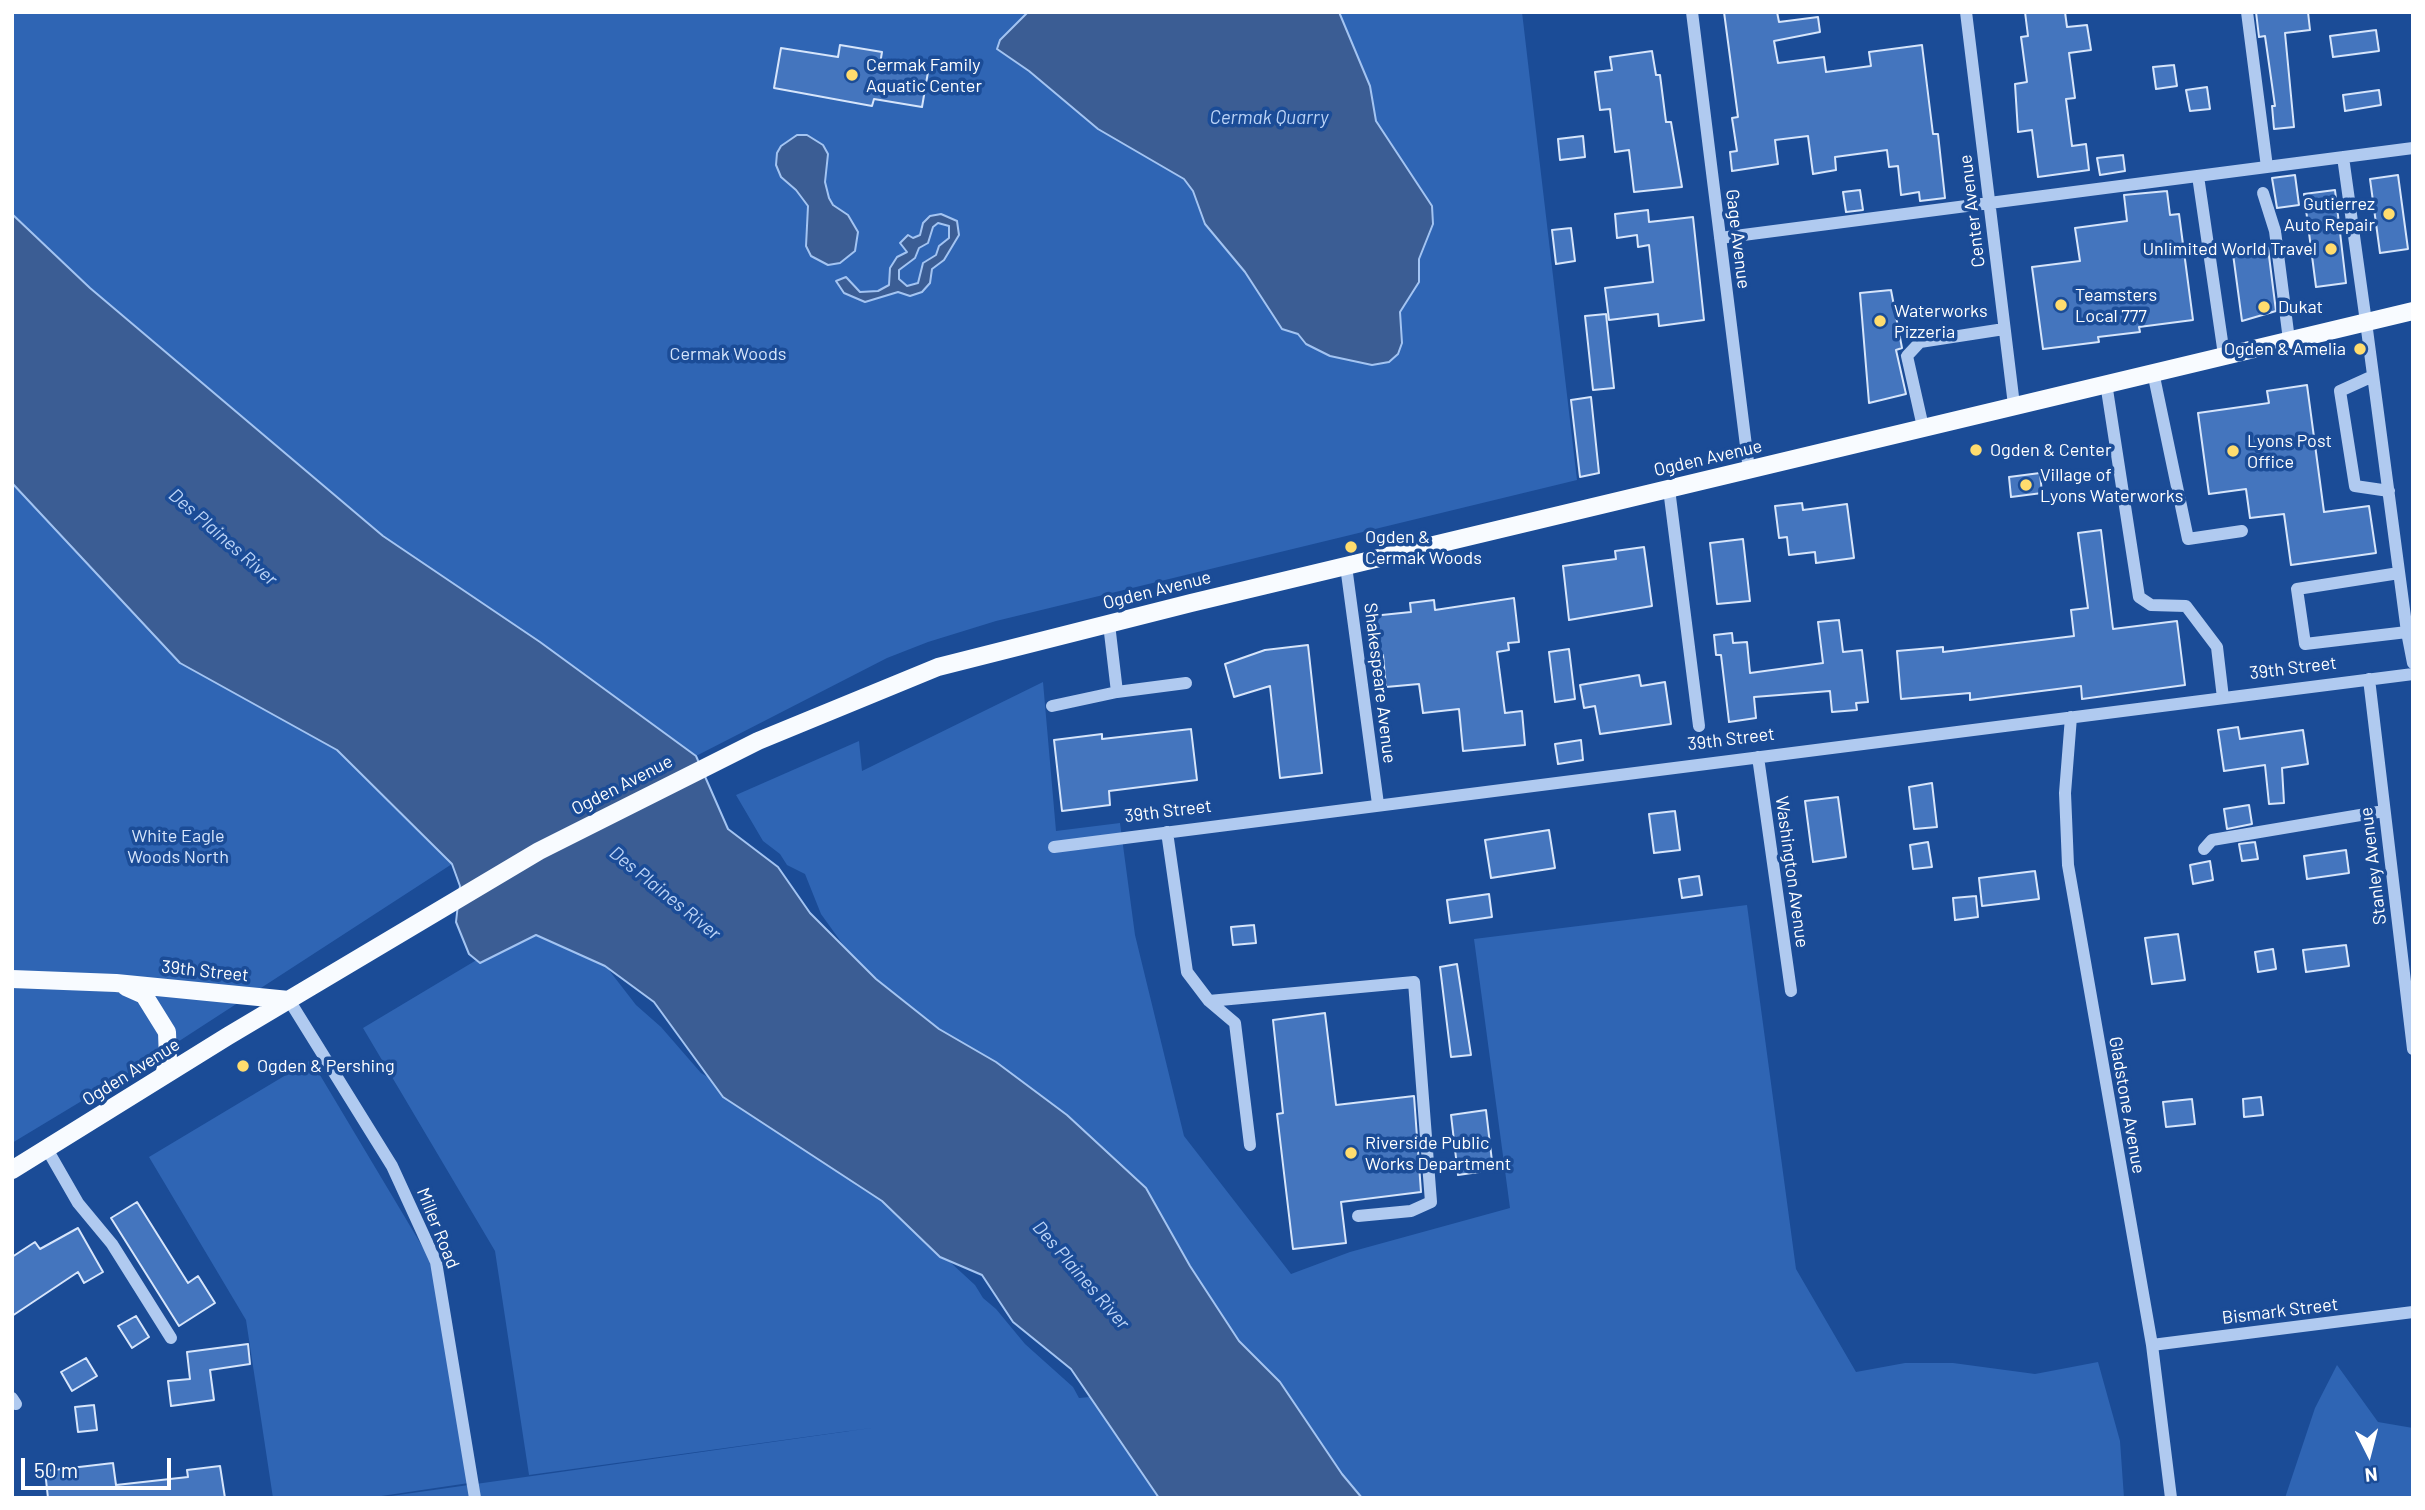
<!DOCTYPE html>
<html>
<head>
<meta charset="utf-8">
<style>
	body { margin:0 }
	#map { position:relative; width:2425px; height:1510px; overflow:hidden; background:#1b4c97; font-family:Barlow,sans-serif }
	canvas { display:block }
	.frame { position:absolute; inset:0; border:14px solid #fff; pointer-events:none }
	.north { position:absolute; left:2334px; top:1419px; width:70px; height:70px; -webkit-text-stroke:5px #1b4c97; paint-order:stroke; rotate:174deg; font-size:19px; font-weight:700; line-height:28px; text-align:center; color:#fff }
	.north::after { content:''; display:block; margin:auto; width:24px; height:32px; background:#fff; clip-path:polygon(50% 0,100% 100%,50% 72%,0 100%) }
	.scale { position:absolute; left:21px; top:1458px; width:150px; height:32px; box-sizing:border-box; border:4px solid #fff; border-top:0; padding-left:9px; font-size:21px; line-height:24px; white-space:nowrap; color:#fff; -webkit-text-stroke:5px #1b4c97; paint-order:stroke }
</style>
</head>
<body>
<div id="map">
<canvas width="2425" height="1510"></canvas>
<div class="frame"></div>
<div class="north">N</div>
<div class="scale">50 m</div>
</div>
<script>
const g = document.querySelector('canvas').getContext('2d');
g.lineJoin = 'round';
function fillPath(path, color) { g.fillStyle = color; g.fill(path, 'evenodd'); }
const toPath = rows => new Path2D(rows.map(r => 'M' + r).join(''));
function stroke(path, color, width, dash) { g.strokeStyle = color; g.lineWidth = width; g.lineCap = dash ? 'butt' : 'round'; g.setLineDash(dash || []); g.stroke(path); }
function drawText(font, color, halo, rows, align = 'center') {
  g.font = font + ' Barlow,sans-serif'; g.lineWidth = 7; g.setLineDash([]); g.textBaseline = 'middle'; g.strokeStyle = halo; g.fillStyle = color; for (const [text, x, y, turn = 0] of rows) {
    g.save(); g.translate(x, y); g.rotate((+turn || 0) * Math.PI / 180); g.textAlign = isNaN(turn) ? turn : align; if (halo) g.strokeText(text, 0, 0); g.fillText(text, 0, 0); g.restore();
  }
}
const green = toPath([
	[12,12,1522,12,1577,480,996,621,928,642,887,658,696,756,540,642,383,536,90,288,22,226,12,214],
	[12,483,180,663,337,750,452,864,153,1058,12,1143],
	[1043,682,1056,831,1120,823,1135,935,1184,1136,1291,1274,1350,1252,1510,1208,1474,939,1747,905,1796,1269,1856,1372,1905,1363,1953,1363,2035,1374,2098,1362,2120,1441,2124,1498,1362,1498,1342,1474,1280,1382,1239,1341,1190,1266,1146,1188,959,1061,849,953,821,914,805,874,787,865,780,854,763,841,736,795,859,741,862,771],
	[540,922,605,965,636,1005,661,1027,701,1073,718,1083,751,1116,831,1164,857,1186,888,1205,975,1285,983,1298,996,1309,1025,1344,1073,1387,1079,1398,1090,1397,1159,1498,377,1498,878,1427,529,1475,495,1251,363,1028],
	[311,1060,437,1271,469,1483,368,1498,273,1498,246,1320,149,1157],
	[2337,1365,2378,1422,2413,1428,2413,1498,2285,1498,2315,1408]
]);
const water = toPath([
	[1028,12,1339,12,1370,86,1376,121,1432,206,1433,224,1419,259,1419,282,1400,312,1402,343,1398,354,1389,362,1372,365,1330,356,1306,344,1298,334,1282,329,1245,272,1205,224,1193,191,1184,179,1098,129,1029,71,997,49,1000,40,1028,12],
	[797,135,807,135,823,145,828,154,825,182,829,198,833,205,848,215,858,232,855,251,840,263,828,265,811,256,806,246,808,206,796,190,781,177,776,165,777,153,781,146,797,135],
	[12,214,90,288,383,536,540,642,696,756,728,829,778,867,810,913,876,979,939,1029,996,1062,1067,1115,1146,1188,1190,1266,1239,1341,1280,1382,1342,1474,1362,1498,1159,1498,1071,1369,1013,1322,982,1275,940,1257,882,1201,723,1097,654,1002,605,966,536,935,480,963,469,954,456,922,460,886,452,864,337,750,180,663,12,483,12,214],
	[941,214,957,221,959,235,944,260,932,269,930,283,922,292,910,296,898,292,865,302,844,293,836,281,846,277,860,292,878,291,889,285,890,268,897,257,907,252,900,243,908,235,913,238,920,235,923,223,930,216,941,214],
	[938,223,949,226,949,238,939,246,936,255,923,263,918,283,907,286,899,279,899,270,915,258,919,248,928,243,933,227,938,223]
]);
const building = toPath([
	[1724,12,1777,12,1779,22,1818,17,1820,32,1774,41,1778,63,1824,57,1826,72,1871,66,1869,52,1922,45,1933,134,1938,134,1945,198,1920,201,1919,192,1901,195,1898,166,1889,167,1887,150,1835,157,1836,170,1813,174,1808,136,1775,140,1778,164,1732,171,1730,152,1737,151,1732,118,1738,117,1724,12],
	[2025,12,2065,12,2067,27,2087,25,2091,50,2069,53,2075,98,2066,99,2072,146,2086,144,2089,170,2038,177,2032,130,2018,132,2015,84,2027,82,2021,37,2028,36,2025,12],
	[2256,12,2308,12,2310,30,2285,33,2294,127,2274,129,2272,106,2275,106,2265,36,2259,37,2256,12],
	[2376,30,2379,51,2333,57,2330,36,2376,30],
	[840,45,882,52,880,64,928,72,922,107,874,99,872,106,774,88,781,48,838,57,840,45],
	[1652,51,1656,75,1660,75,1666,122,1671,122,1682,187,1634,192,1629,150,1615,152,1610,109,1600,110,1595,72,1612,70,1610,57,1652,51],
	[2174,65,2177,86,2156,89,2153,67,2174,65],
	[2207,87,2210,109,2190,111,2186,90,2207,87],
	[2379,90,2381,105,2345,111,2343,95,2379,90],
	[1583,136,1585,157,1560,160,1558,139,1583,136],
	[2123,155,2125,171,2100,175,2097,158,2123,155],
	[2295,175,2299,205,2277,208,2272,178,2295,175],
	[2398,175,2408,249,2380,253,2370,179,2398,175],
	[1860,190,1863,210,1846,212,1843,192,1860,190],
	[2335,190,2346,283,2316,287,2304,194,2335,190],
	[2167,191,2170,215,2179,214,2193,320,2139,327,2140,332,2098,337,2099,342,2043,349,2032,267,2080,261,2075,228,2127,221,2124,195,2167,191],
	[1648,210,1649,222,1693,217,1704,320,1659,326,1658,314,1609,320,1605,288,1653,282,1649,245,1638,247,1637,235,1617,238,1615,214,1648,210],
	[1571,228,1575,261,1556,264,1552,230,1571,228],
	[2268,248,2276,311,2242,321,2233,254,2268,248],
	[1891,290,1902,348,1896,350,1906,394,1869,403,1860,293,1891,290],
	[1606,314,1614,388,1593,390,1585,316,1606,314],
	[2307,385,2324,512,2369,506,2376,553,2291,565,2284,514,2250,518,2246,489,2209,494,2198,413,2269,403,2267,391,2307,385],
	[1591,397,1599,473,1580,477,1571,400,1591,397],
	[2040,473,2042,493,2011,497,2009,477,2040,473],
	[1802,503,1803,510,1847,504,1854,558,1816,563,1815,552,1789,555,1787,537,1779,538,1775,506,1802,503],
	[2101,530,2113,629,2177,621,2185,685,2082,699,2081,686,1970,700,1970,693,1901,699,1897,651,1943,647,1943,652,2074,636,2071,610,2088,608,2078,533,2101,530],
	[1743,539,1750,601,1717,604,1710,543,1743,539],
	[1644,547,1652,606,1569,620,1563,566,1616,559,1615,551,1644,547],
	[1514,598,1519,642,1508,643,1509,650,1497,652,1505,713,1522,711,1525,745,1463,751,1459,709,1423,713,1419,684,1386,687,1383,655,1377,656,1372,616,1411,612,1410,603,1434,600,1435,610,1514,598],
	[1839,620,1843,652,1862,650,1868,702,1856,703,1857,710,1832,712,1830,691,1754,697,1756,718,1729,722,1721,655,1716,655,1714,635,1732,633,1733,643,1747,642,1750,673,1823,663,1818,622,1839,620],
	[1308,645,1322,773,1280,778,1270,686,1234,697,1225,664,1265,650,1308,645],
	[1569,649,1575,699,1555,702,1549,652,1569,649],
	[1639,675,1641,686,1665,682,1671,724,1600,734,1595,706,1584,708,1580,685,1639,675],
	[2238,727,2240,739,2303,730,2308,764,2282,768,2284,803,2269,804,2265,765,2224,771,2218,730,2238,727],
	[1191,729,1197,780,1109,791,1110,805,1062,811,1054,740,1102,734,1102,739,1191,729],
	[1581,740,1583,760,1558,764,1555,744,1581,740],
	[1932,783,1937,827,1914,829,1909,787,1932,783],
	[1838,797,1846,857,1813,862,1805,801,1838,797],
	[2249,805,2252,824,2227,829,2224,809,2249,805],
	[1675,811,1680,850,1654,853,1649,814,1675,811],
	[1549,830,1555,868,1491,878,1485,840,1549,830],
	[1928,842,1932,867,1913,869,1910,845,1928,842],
	[2255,842,2258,859,2242,861,2239,844,2255,842],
	[2346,850,2349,873,2307,879,2304,856,2346,850],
	[2210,861,2213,880,2193,884,2190,865,2210,861],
	[2035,871,2039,899,1982,906,1979,878,2035,871],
	[1699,876,1702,895,1682,898,1679,879,1699,876],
	[1489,894,1492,917,1450,923,1447,900,1489,894],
	[1976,896,1978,917,1955,920,1953,898,1976,896],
	[1254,925,1256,943,1233,945,1231,927,1254,925],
	[2178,934,2185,980,2152,984,2145,938,2178,934],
	[2346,945,2349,966,2306,972,2303,950,2346,945],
	[2273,949,2276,969,2258,972,2255,952,2273,949],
	[1457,964,1471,1055,1451,1057,1440,967,1457,964],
	[1325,1013,1336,1105,1414,1096,1421,1192,1341,1202,1346,1243,1293,1249,1277,1114,1283,1113,1273,1020,1325,1013],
	[2261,1097,2263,1115,2244,1117,2243,1099,2261,1097],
	[2192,1099,2195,1124,2166,1127,2163,1102,2192,1099],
	[1486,1110,1493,1170,1458,1175,1451,1115,1486,1110],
	[137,1202,188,1283,198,1276,215,1303,179,1326,111,1218,137,1202],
	[78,1228,103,1272,84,1283,78,1272,12,1316,12,1257,35,1242,40,1249,78,1228],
	[136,1316,149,1337,132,1348,118,1326,136,1316],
	[248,1344,250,1364,210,1370,214,1400,171,1406,168,1381,190,1379,187,1352,248,1344],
	[86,1358,97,1376,72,1391,61,1372,86,1358],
	[94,1405,97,1430,78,1432,75,1407,94,1405],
	[113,1463,116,1485,188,1477,187,1470,220,1466,225,1498,48,1498,45,1471,113,1463]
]);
const minor = toPath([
	[1692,12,1749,470],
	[1966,12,2014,405],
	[2247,12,2267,167],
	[2343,157,2366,322,2407,632,2305,644,2297,589,2399,573],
	[2198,176,2224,355],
	[2263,193,2275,231,2289,340],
	[1720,238,2413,148],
	[2153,372,2188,539,2242,531],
	[2373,376,2340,391,2355,486,2389,491],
	[2106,383,2139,597,2151,605,2186,606,2217,647,2223,698],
	[1923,427,1907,356,1920,342,2004,329],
	[1669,489,1699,726],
	[1346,566,1378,804],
	[1109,624,1117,692,1186,683],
	[2407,632,2413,663],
	[2369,679,2413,1049],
	[1052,706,1117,692],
	[2071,717,2065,793,2068,865,2152,1345,2171,1498],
	[1758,757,1791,991],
	[1167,832,1187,972,1209,1001,1235,1023,1250,1145],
	[1054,847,2413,674],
	[2204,849,2212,840,2384,811],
	[289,1000,392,1166,436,1262,475,1498],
	[1209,1001,1414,982,1431,1202,1411,1211,1358,1216],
	[47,1149,78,1203,112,1244,171,1338],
	[2152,1345,2413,1312],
	[12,1398,16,1404]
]);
const major = toPath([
	[12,979,116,983,289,1000],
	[126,987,144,995,167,1032,168,1060,164,1075],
	[12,1170,228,1036,539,851,758,741,938,667,1191,603,2413,311]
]);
const markers = [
	[852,75,7,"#ffdc6e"],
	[2389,214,7,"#ffdc6e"],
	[2331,249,7,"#ffdc6e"],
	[2061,305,7,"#ffdc6e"],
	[2264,307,7,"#ffdc6e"],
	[1880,321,7,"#ffdc6e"],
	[2360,349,7,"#ffdc6e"],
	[1976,450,7,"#ffdc6e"],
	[2233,451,7,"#ffdc6e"],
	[2026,485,7,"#ffdc6e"],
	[1351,547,7,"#ffdc6e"],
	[243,1066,7,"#ffdc6e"],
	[1351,1153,7,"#ffdc6e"]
];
const poiNames = [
	["Cermak Family",866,65],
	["Aquatic Center",866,86],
	["Gutierrez",2375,204,"right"],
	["Auto Repair",2375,225,"right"],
	["Unlimited World Travel",2317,249,"right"],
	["Teamsters",2075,295],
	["Local 777",2075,316],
	["Dukat",2278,307],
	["Waterworks",1894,311],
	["Pizzeria",1894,332],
	["Ogden & Amelia",2346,349,"right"],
	["Lyons Post",2247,441],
	["Office",2247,462],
	["Ogden & Center",1990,450],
	["Village of",2040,475],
	["Lyons Waterworks",2040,496],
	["Ogden &",1365,537],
	["Cermak Woods",1365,558],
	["Ogden & Pershing",257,1066],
	["Riverside Public",1365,1143],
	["Works Department",1365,1164]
];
const streetNames = [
	["Center Avenue",1972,211,-97],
	["Gage Avenue",1738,239,83],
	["Ogden Avenue",1708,458,-13],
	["Ogden Avenue",1157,590,-14],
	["39th Street",2293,668,-7],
	["Shakespeare Avenue",1380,683,83],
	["39th Street",1731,739,-7],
	["Ogden Avenue",622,785,-27],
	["39th Street",1168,811,-7],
	["Stanley Avenue",2373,866,-97],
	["Washington Avenue",1792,872,82],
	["39th Street",205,971,6],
	["Ogden Avenue",131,1072,-32],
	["Gladstone Avenue",2127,1105,80],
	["Miller Road",438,1228,68],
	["Bismark Street",2280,1311,-7]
];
const parkNames = [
	["Cermak Woods",728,354],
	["White Eagle",178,836],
	["Woods North",178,857]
];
const waterNames = [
	["Cermak Quarry",1269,118],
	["Des Plaines River",223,537,41],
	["Des Plaines River",665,893,39],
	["Des Plaines River",1081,1275,49]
];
fillPath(green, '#2f65b4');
fillPath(water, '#3b5d94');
stroke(water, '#a3c4f2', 2);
fillPath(building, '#4475be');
stroke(building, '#d6e5fb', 2);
stroke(minor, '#b0caf0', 12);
stroke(major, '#f8fbff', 18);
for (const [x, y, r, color] of markers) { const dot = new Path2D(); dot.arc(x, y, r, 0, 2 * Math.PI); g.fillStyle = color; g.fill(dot); stroke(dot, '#1b4c97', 2.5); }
drawText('18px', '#fff', '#1b4c97', poiNames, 'left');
drawText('18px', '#fff', '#1b4c97', streetNames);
drawText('18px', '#d6e5fb', '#1b4c97', parkNames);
drawText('italic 19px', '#bcd4f7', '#1b4c97', waterNames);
</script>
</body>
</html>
